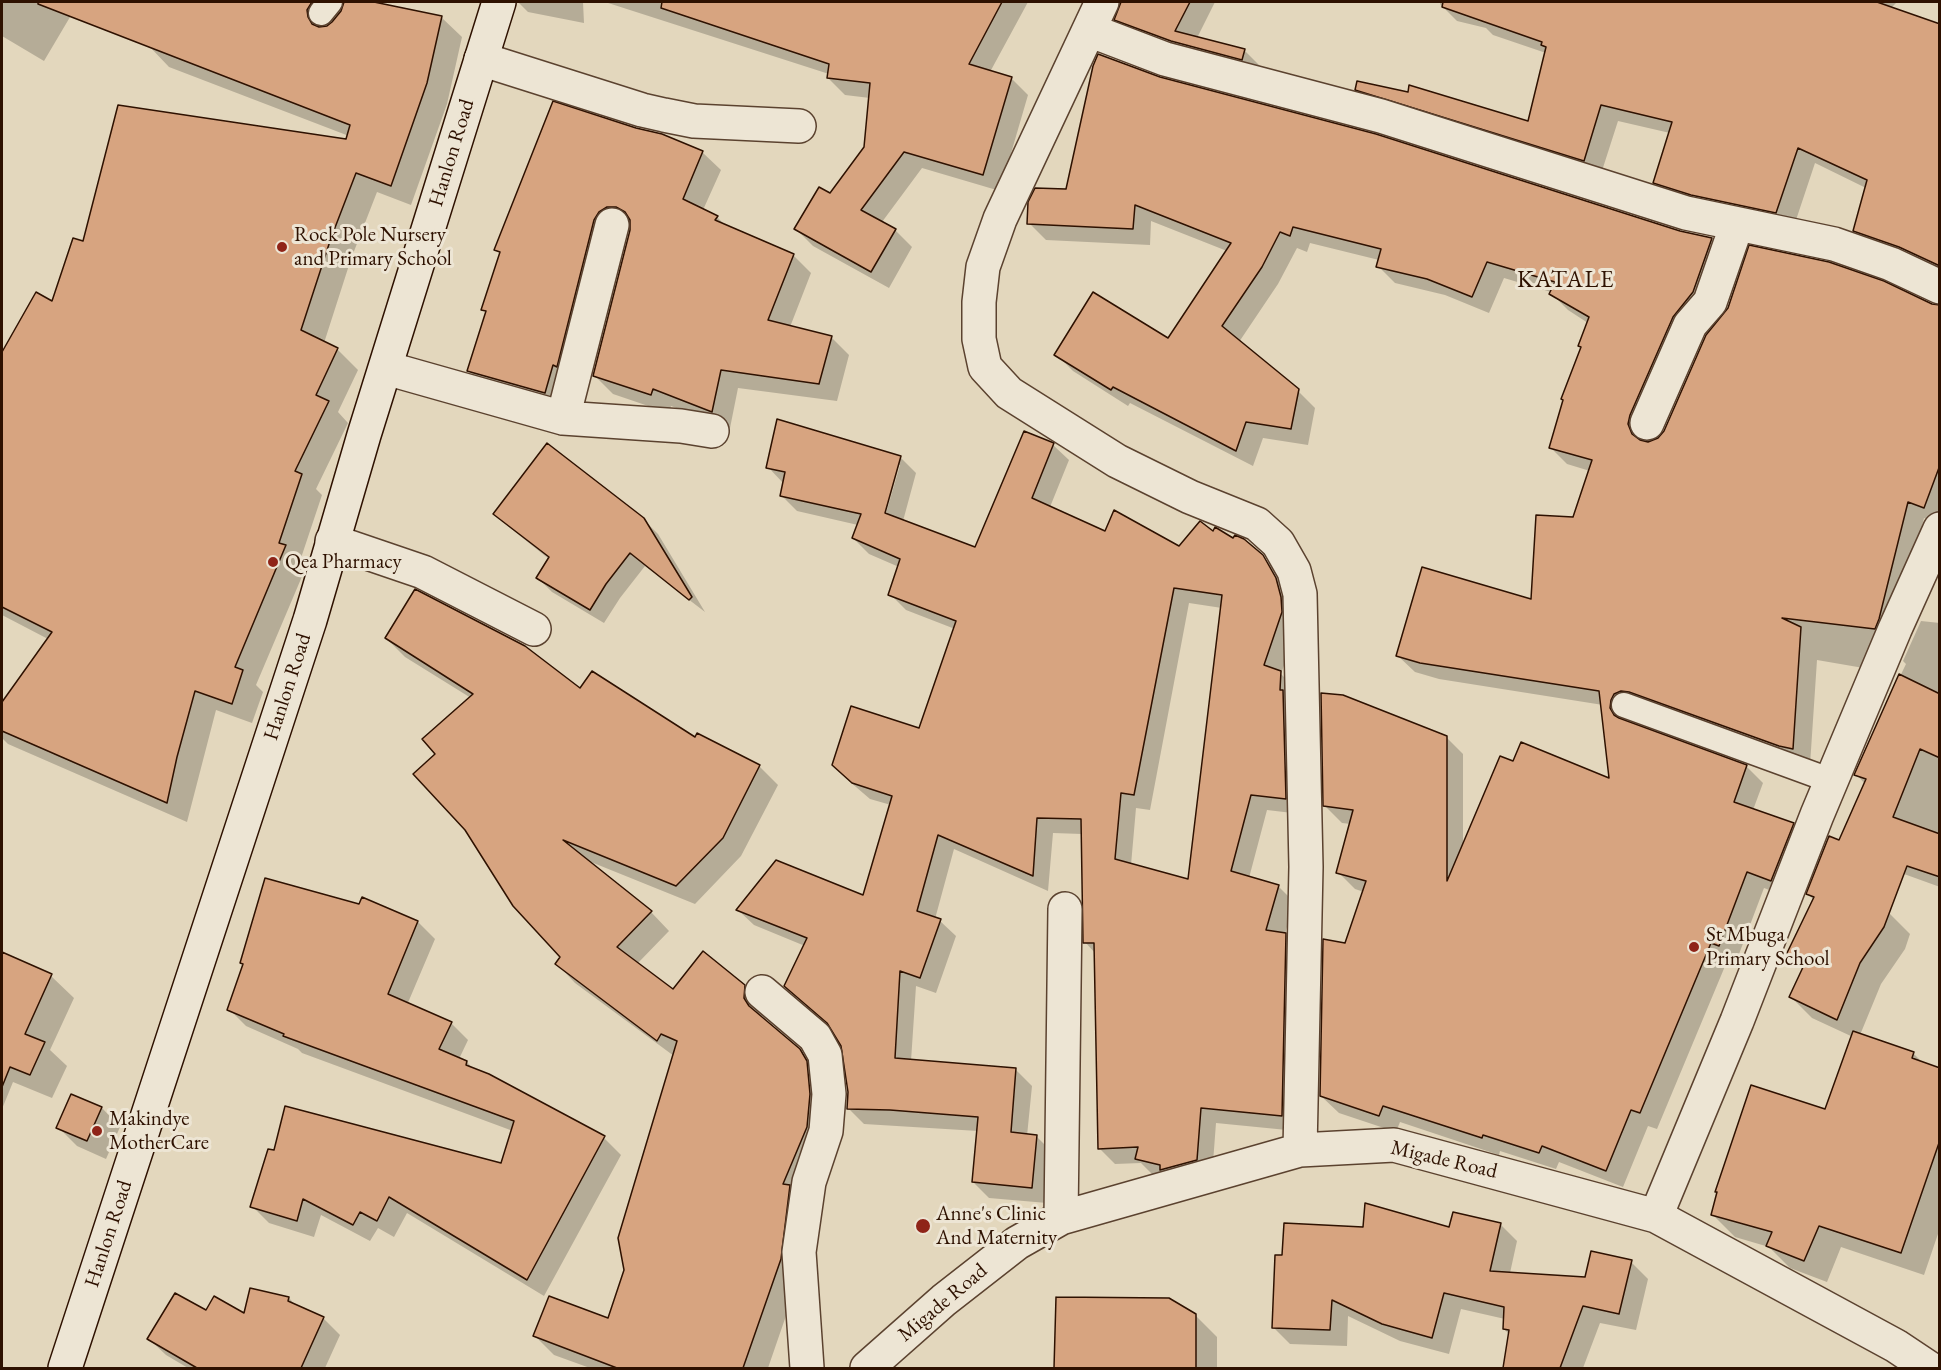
<!DOCTYPE html>
<html>
<head>
<meta charset="utf-8">
<style>
	body { margin:0 }
	#map { position:relative; width:1941px; height:1370px; overflow:hidden; background:#e3d7bd; font-family:"EB Garamond",serif }
	canvas { display:block }
	.frame { position:absolute; inset:0; border:3px solid #2e1100; pointer-events:none }
</style>
</head>
<body>
<div id="map">
<canvas width="1941" height="1370"></canvas>
<div class="frame"></div>
</div>
<script>
const g = document.querySelector('canvas').getContext('2d');
g.lineJoin = 'round';
function fillPath(path, color) { g.fillStyle = color; g.fill(path, 'evenodd'); }
const toPath = rows => new Path2D(rows.map(r => 'M' + r).join(''));
function stroke(path, color, width, dash) { g.strokeStyle = color; g.lineWidth = width; g.lineCap = dash ? 'butt' : 'round'; g.setLineDash(dash || []); g.stroke(path); }
function drawText(font, color, halo, rows, align = 'center') {
  g.font = font + ' "EB Garamond",serif'; g.lineWidth = 6; g.setLineDash([]); g.textBaseline = 'middle'; g.strokeStyle = halo; g.fillStyle = color; for (const [text, x, y, turn = 0] of rows) {
    g.save(); g.translate(x, y); g.rotate((+turn || 0) * Math.PI / 180); g.textAlign = isNaN(turn) ? turn : align; if (halo) g.strokeText(text, 0, 0); g.fillText(text, 0, 0); g.restore();
  }
}
const shadow = toPath([
	[2,2,63,2,73,12,44,61,2,36],
	[167,2,367,2,441,17,462,37,447,104,411,205,377,192,351,259,324,343,337,349,358,370,338,412,348,423,316,489,322,495,300,561,306,567,256,685,263,692,252,723,216,710,187,822,8,744,2,738,2,705,48,639,2,615,2,355,37,294,53,304,84,243,347,141,349,136,169,67,149,46],
	[518,2,583,2,584,23,528,12],
	[605,2,1028,2,990,72,1011,78,1028,95,1000,191,922,168,882,222,895,230,912,247,889,288,813,246,796,229,830,195,865,147,870,98,845,95,828,78,829,74],
	[1122,2,1215,2,1197,38,1244,50,1261,67,1259,76,1133,36,1116,19],
	[1441,2,1864,2,1862,3,1865,5,1867,2,1897,2,1891,8,1940,25,1940,274,1872,248,1855,231,1866,188,1815,163,1793,229,1672,199,1654,182,1670,133,1618,121,1600,177,1374,106,1357,89,1529,123,1546,53,1493,35,1486,28,1457,21,1440,4],
	[1160,79,1680,232,1712,239,1729,256,1646,433,1645,443,1649,443,1932,305,1940,307,1940,524,1924,518,1897,633,1881,671,1817,660,1810,765,1627,717,1627,723,1746,766,1763,783,1753,810,1790,823,1806,840,1788,897,1764,888,1736,962,1728,959,1657,1129,1648,1126,1623,1187,1559,1162,1556,1169,1500,1151,1499,1155,1400,1122,1396,1132,1339,1113,1321,1096,1346,944,1364,892,1355,889,1338,872,1351,824,1342,823,1325,806,1446,737,1463,754,1463,846,1513,763,1611,780,1603,705,1439,679,1415,672,1397,655,1533,601,1574,519,1590,471,1567,464,1550,447,1583,348,1588,323,1568,310,1551,293,1551,292,1504,278,1489,313,1445,295,1395,283,1378,266,1379,260,1310,243,1307,252,1297,248,1278,284,1239,342,1298,391,1315,408,1308,445,1263,438,1253,466,1130,403,1128,406,1073,371,1056,354,1169,340,1227,251,1151,221,1150,245,1046,240,1029,223,1067,191],
	[636,129,662,135,702,152,721,170,703,210,717,217,727,227,793,255,811,273,790,327,831,337,849,355,837,401,738,388,730,428,671,406,669,413,613,394,595,376,632,224,626,224,563,410,487,389,469,371,487,313,483,309,501,254,496,250],
	[1053,445,1069,460,1050,507,1106,533,1179,548,1213,533,1262,556,1279,573,1297,628,1281,674,1296,689,1301,814,1267,810,1249,878,1278,886,1294,902,1285,934,1301,951,1297,1131,1216,1123,1212,1176,1153,1175,1141,1163,1115,1164,1099,1148,1095,953,1085,942,1082,834,1053,833,1048,891,954,849,935,919,940,921,956,936,936,993,916,986,911,1061,1016,1070,1032,1086,1027,1136,1036,1136,1052,1152,1047,1203,989,1198,973,1182,978,1131,864,1124,848,1108,849,1092,843,1045,832,1027,786,986,805,946,754,925,738,910,864,897,891,805,870,799,849,781,920,730,955,629,906,610,890,594,899,567,869,554,853,538,858,525,797,511,781,495,784,484,768,467,900,457,916,473,903,521,975,548],
	[897,465,900,465,884,520,882,519],
	[1189,603,1222,608,1189,881,1131,865,1136,808,1150,810],
	[495,513,643,519,658,534,705,612,645,566,620,598,604,623,552,592,538,578,549,559,509,527],
	[1921,621,1940,623,1940,887,1857,857,1865,784,1856,774,1879,720,1906,664,1903,661],
	[386,638,581,691,695,740,698,735,759,766,778,785,741,856,695,904,586,860,651,912,669,931,637,964,673,991,744,986,763,1005,762,1018,819,1070,799,1278,768,1368,590,1368,554,1355,535,1336,609,1320,626,1271,674,1056,575,983,557,964,562,957,437,754,471,698,405,657],
	[1808,894,1889,913,1910,934,1905,949,1881,984,1860,1035,1913,1053,1923,1063,1940,1069,1940,1228,1924,1275,1841,1247,1827,1282,1790,1268,1769,1247,1735,1237,1713,1215,1826,1111,1853,1037,1812,1018,1791,997,1803,970,1788,955,1814,900],
	[418,922,435,939,407,1005,451,1023,468,1040,459,1059,467,1062,474,1070,488,1075,604,1138,621,1155,544,1296,407,1213,394,1237,378,1228,370,1241,321,1215,314,1237,269,1223,252,1206,502,1165,513,1131,302,1053,298,1049,246,1026,229,1009],
	[2,954,51,976,74,998,50,1050,67,1066,52,1098,13,1082,2,1109],
	[71,1096,102,1108,120,1127,106,1159,77,1146,58,1127],
	[1500,1224,1517,1241,1510,1273,1586,1279,1631,1262,1648,1279,1636,1330,1600,1323,1583,1368,1505,1368,1510,1335,1504,1329,1505,1319,1461,1309,1449,1354,1400,1341,1348,1316,1347,1346,1290,1344,1273,1327,1364,1228,1450,1229],
	[289,1298,297,1307,323,1318,340,1335,325,1368,188,1368,166,1355,149,1339,206,1312,245,1316],
	[1058,1299,1195,1315,1217,1337,1217,1368,1056,1368]
]);
const building = toPath([
	[38,2,312,2,307,10,308,17,312,24,319,27,327,26,332,22,341,11,344,2,374,2,442,16,427,83,391,186,356,173,331,238,301,330,338,348,316,395,329,401,295,471,302,474,279,543,286,545,235,667,243,670,232,704,195,691,177,757,167,803,2,731,2,702,52,632,2,607,2,352,36,292,52,301,73,238,83,241,118,105,346,139,350,125,38,4,38,2],
	[662,2,1002,2,969,64,1012,77,983,175,904,152,861,210,896,229,871,272,794,229,819,187,830,193,864,147,870,83,827,78,829,64,661,8,662,2],
	[1121,2,1190,2,1175,31,1245,49,1242,60,1171,41,1114,20,1121,2],
	[1443,2,1877,2,1940,24,1940,266,1899,247,1853,231,1867,180,1798,148,1776,213,1691,195,1653,183,1672,122,1601,105,1584,161,1355,90,1357,81,1408,92,1409,85,1528,121,1546,47,1541,45,1542,42,1442,7,1443,2],
	[1098,54,1160,77,1376,134,1680,231,1712,238,1693,292,1673,317,1630,415,1628,424,1632,434,1640,440,1648,442,1658,438,1664,431,1706,335,1728,308,1749,245,1829,262,1884,281,1932,304,1940,305,1940,465,1924,508,1908,502,1879,619,1875,629,1782,618,1801,627,1793,749,1779,746,1629,692,1621,691,1614,694,1611,700,1610,708,1614,715,1619,718,1747,765,1734,802,1794,823,1771,881,1747,872,1719,946,1711,943,1640,1113,1631,1110,1606,1171,1542,1146,1539,1153,1483,1135,1482,1138,1383,1106,1379,1116,1320,1096,1323,939,1345,943,1366,881,1336,873,1353,810,1323,806,1321,693,1343,695,1447,736,1447,881,1500,756,1513,761,1521,742,1609,778,1599,691,1420,663,1396,656,1422,567,1531,599,1536,515,1573,517,1592,460,1549,448,1563,400,1561,399,1581,347,1578,346,1589,317,1549,294,1555,282,1487,262,1472,297,1427,279,1376,267,1381,249,1293,227,1290,236,1280,232,1262,267,1222,326,1299,389,1291,429,1246,422,1236,451,1113,387,1111,390,1054,355,1093,292,1168,338,1231,243,1135,205,1133,229,1027,224,1028,202,1035,188,1066,189,1093,66,1098,54],
	[553,101,636,128,662,134,703,151,683,199,718,216,715,220,794,254,768,320,832,336,819,384,721,370,712,412,653,389,651,395,593,376,630,230,630,220,625,212,616,207,607,207,599,212,594,220,557,367,553,365,545,393,467,371,486,311,481,310,500,252,494,250,553,101],
	[777,419,901,456,885,513,975,547,1024,431,1054,443,1032,498,1105,531,1114,510,1179,546,1200,521,1213,531,1215,527,1233,538,1235,535,1244,539,1263,555,1276,578,1281,597,1282,612,1264,665,1281,671,1280,690,1283,690,1286,799,1251,795,1231,871,1279,885,1266,930,1286,933,1282,1116,1201,1108,1197,1160,1160,1170,1160,1165,1135,1159,1138,1147,1098,1149,1094,943,1083,943,1081,819,1037,818,1033,876,938,835,917,911,941,919,920,978,900,971,895,1058,1016,1068,1011,1132,1037,1135,1032,1188,972,1182,978,1117,890,1110,847,1109,848,1092,841,1046,827,1023,784,986,807,938,736,910,776,860,863,895,892,796,852,783,832,765,851,706,919,728,956,621,888,595,900,559,852,538,861,514,780,496,785,472,766,468,777,419],
	[1174,588,1222,595,1188,879,1115,859,1121,793,1134,795,1174,588],
	[547,443,644,518,692,597,689,600,630,553,606,584,590,610,536,578,549,557,493,514,547,443],
	[415,589,525,646,580,688,592,671,695,737,697,733,760,765,723,838,676,886,563,840,652,911,617,947,673,989,703,951,745,985,744,998,749,1006,800,1049,807,1061,810,1094,807,1127,783,1184,790,1185,781,1259,743,1368,617,1368,533,1336,549,1296,608,1318,624,1270,618,1238,677,1041,661,1034,657,1041,555,964,560,957,513,906,465,830,413,774,435,754,422,739,473,694,385,638,415,589],
	[1899,674,1940,694,1940,758,1920,749,1893,817,1940,834,1940,877,1907,866,1884,927,1860,963,1837,1020,1789,997,1804,965,1786,955,1814,897,1806,894,1829,836,1839,840,1866,779,1854,775,1899,674],
	[265,878,359,904,362,897,418,921,388,994,452,1022,439,1049,467,1061,466,1065,489,1074,605,1136,527,1280,389,1197,377,1221,360,1212,353,1225,303,1199,297,1221,250,1207,268,1149,274,1150,285,1106,501,1163,514,1121,283,1036,284,1034,227,1010,243,964,240,963,265,878],
	[2,952,52,974,25,1034,45,1042,30,1075,10,1067,2,1087,2,952],
	[1853,1031,1914,1052,1912,1058,1940,1068,1940,1140,1901,1253,1819,1226,1804,1261,1766,1246,1772,1232,1711,1215,1717,1192,1715,1192,1751,1085,1825,1109,1853,1031],
	[71,1094,102,1107,87,1141,56,1128,71,1094],
	[1365,1203,1449,1227,1453,1212,1501,1223,1490,1271,1585,1277,1591,1251,1632,1260,1619,1314,1583,1306,1560,1368,1503,1368,1509,1330,1503,1329,1504,1307,1444,1293,1432,1338,1382,1324,1332,1300,1330,1330,1272,1328,1275,1255,1282,1255,1284,1223,1363,1227,1365,1203],
	[250,1288,289,1297,288,1301,324,1317,301,1368,197,1368,147,1339,175,1293,206,1310,214,1296,244,1313,250,1288],
	[1056,1297,1169,1298,1196,1314,1196,1368,1054,1368,1056,1297]
]);
const service = toPath([
	[321,13,330,2],
	[1624,705,1832,781]
]);
const minor = toPath([
	[1102,2,1000,219,983,267,979,302,979,339,985,367,1009,393,1117,461,1190,497,1257,524,1278,543,1294,571,1300,594,1306,867,1300,1150],
	[1089,30,1165,59,1381,116,1686,213,1834,244,1891,264,1940,287],
	[481,59,642,110,664,115,694,121,799,126],
	[386,368,563,418,681,426,712,431],
	[563,418,612,225],
	[1647,423,1690,325,1710,302,1737,224],
	[332,541,423,572,534,629],
	[762,992,815,1037,825,1055,829,1094,826,1131,809,1182,799,1252,807,1368],
	[1656,1216,1737,1021,1817,815,1895,629,1940,529],
	[1061,1218,1065,909],
	[867,1368,944,1300,1017,1243,1061,1218,1300,1150,1394,1145,1656,1216,1896,1346,1929,1368]
]);
const secondary = toPath([
	[65,1368,310,620,364,435,499,2]
]);
const markers = [
	[282,247,6,"#8f2418"],
	[273,562,6,"#8f2418"],
	[1694,947,6,"#8f2418"],
	[97,1131,6,"#8f2418"],
	[923,1226,8,"#8f2418"]
];
const streetNames = [
	["Hanlon Road",452,153,-73],
	["Hanlon Road",288,687,-72],
	["Migade Road",1444,1160,13],
	["Hanlon Road",109,1234,-72],
	["Migade Road",943,1303,-40]
];
const poiNames = [
	["Rock Pole Nursery",294,235],
	["and Primary School",294,259],
	["Qea Pharmacy",285,562],
	["St Mbuga",1706,935],
	["Primary School",1706,959],
	["Makindye",109,1119],
	["MotherCare",109,1143],
	["Anne's Clinic",936,1214],
	["And Maternity",936,1238]
];
const quarterNames = [
	["KATALE",1566,280]
];
fillPath(shadow, '#0003');
fillPath(building, '#d7a480');
stroke(building, '#2e1100', 1.5);
stroke(service, '#5b422f', 27);
stroke(minor, '#5b422f', 36);
stroke(secondary, '#2e1100', 36);
stroke(service, '#ede5d4', 24);
stroke(minor, '#ede5d4', 33);
stroke(secondary, '#ede5d4', 33);
for (const [x, y, r, color] of markers) { const dot = new Path2D(); dot.arc(x, y, r, 0, 2 * Math.PI); g.fillStyle = color; g.fill(dot); stroke(dot, '#ede5d4', 2); }
drawText('21px', '#2e1100', '#ede5d4', streetNames);
drawText('21px', '#2e1100', '#ede5d4', poiNames, 'left');
g.letterSpacing = '1.5px';
drawText('24px', '#2e1100', '#ede5d4', quarterNames);
g.letterSpacing = '0px';
</script>
</body>
</html>
